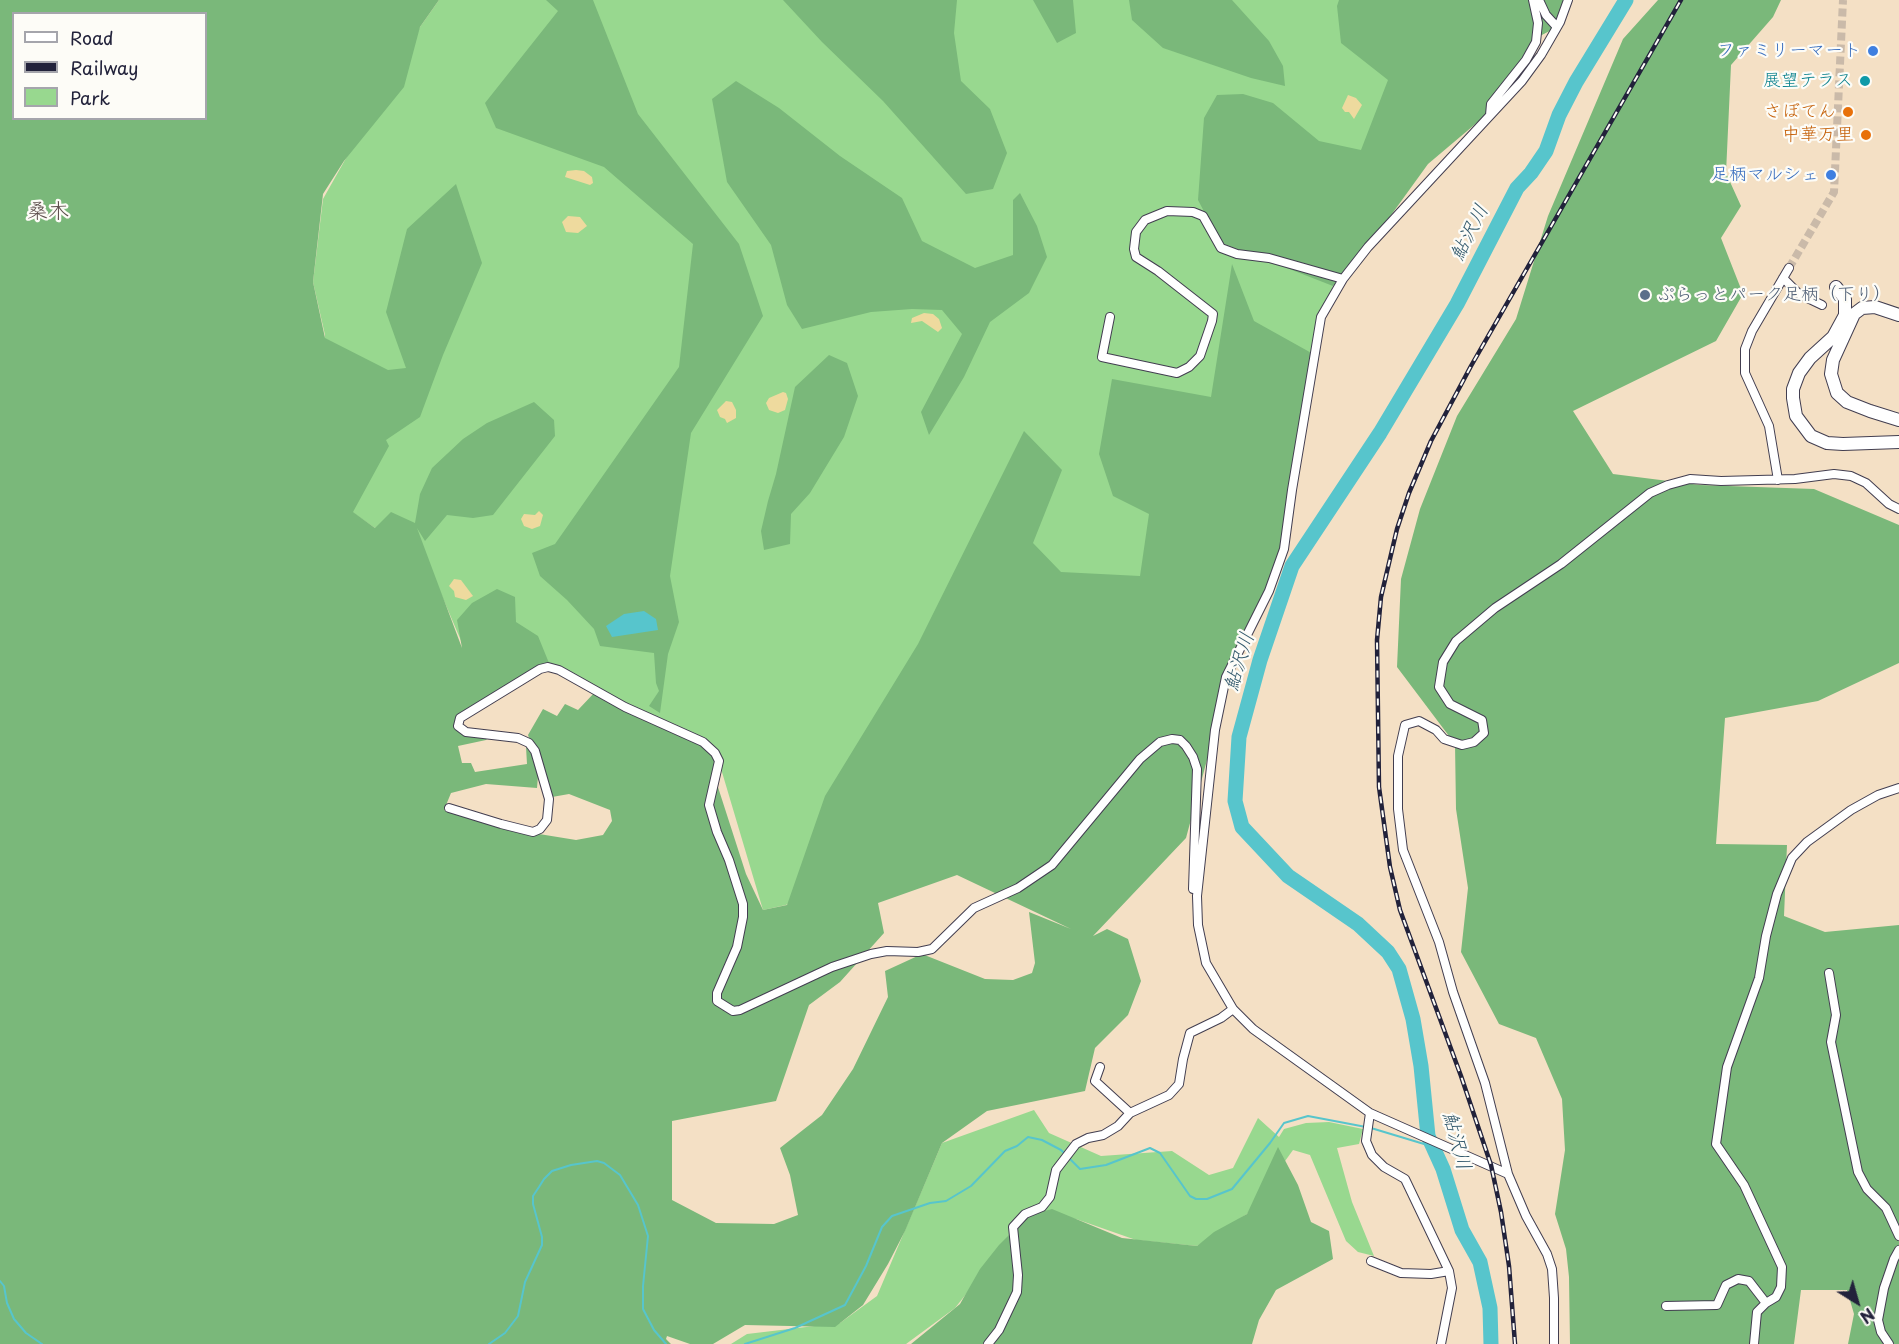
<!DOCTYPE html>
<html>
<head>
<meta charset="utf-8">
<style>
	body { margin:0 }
	#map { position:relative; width:1899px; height:1344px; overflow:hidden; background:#f4e0c5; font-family:"Playpen Sans",sans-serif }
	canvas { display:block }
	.legend { position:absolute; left:12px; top:12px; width:195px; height:108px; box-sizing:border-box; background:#fdfcf7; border:2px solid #a5a5ac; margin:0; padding:8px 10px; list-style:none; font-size:18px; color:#22223b }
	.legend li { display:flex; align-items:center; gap:12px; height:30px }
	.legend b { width:30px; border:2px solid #a5a5ac }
	.north { position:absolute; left:1827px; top:1272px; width:60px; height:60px; -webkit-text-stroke:4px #fdfcf7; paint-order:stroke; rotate:143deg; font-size:16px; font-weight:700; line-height:24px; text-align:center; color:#22223b }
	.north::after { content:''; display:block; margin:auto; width:21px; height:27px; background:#22223b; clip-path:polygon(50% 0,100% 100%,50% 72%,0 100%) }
</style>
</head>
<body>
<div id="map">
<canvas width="1899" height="1344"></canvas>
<ul class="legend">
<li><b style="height:8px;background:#fff"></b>Road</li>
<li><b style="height:8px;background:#22223b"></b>Railway</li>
<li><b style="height:16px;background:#98d88f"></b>Park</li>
</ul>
<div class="north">N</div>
</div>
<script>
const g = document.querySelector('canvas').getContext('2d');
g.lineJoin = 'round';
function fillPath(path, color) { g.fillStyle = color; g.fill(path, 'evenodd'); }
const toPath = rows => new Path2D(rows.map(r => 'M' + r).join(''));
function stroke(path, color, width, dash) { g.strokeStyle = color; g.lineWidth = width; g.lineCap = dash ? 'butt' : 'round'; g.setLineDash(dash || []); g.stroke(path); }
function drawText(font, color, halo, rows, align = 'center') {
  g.font = font + ' "Playpen Sans","Klee One",sans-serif'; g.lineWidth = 4.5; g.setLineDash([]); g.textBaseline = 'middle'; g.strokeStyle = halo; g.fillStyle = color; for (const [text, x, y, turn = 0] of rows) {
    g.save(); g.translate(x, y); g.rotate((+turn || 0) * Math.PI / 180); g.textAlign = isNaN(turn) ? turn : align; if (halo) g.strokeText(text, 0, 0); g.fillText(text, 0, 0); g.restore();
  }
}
const green = toPath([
	[439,0,1567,0,1557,27,1532,40,1521,81,1428,163,1333,286,1255,579,786,905,763,910,719,762,576,679,462,643,410,521,375,528,352,512,323,360,325,335,313,282,323,199,420,27],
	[1034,1110,1049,1133,1101,1156,1172,1151,1209,1175,1233,1168,1258,1118,1279,1137,1284,1129,1306,1123,1329,1122,1363,1129,1359,1144,1337,1148,1352,1202,1374,1256,1358,1252,1346,1241,1310,1155,1293,1150,1247,1214,1197,1246,1136,1240,1076,1219,1029,1215,955,1308,906,1344,731,1344,747,1334,840,1323,877,1296,942,1143]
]);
const forest = toPath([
	[0,0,439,0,420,27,404,87,344,161,323,194,313,282,325,338,388,370,406,368,386,312,407,229,456,184,482,263,443,355,420,417,386,440,389,446,353,512,375,528,391,512,415,523,420,494,432,468,463,439,487,423,534,402,554,420,555,436,493,515,473,518,447,515,425,541,417,528,462,648,457,620,472,603,497,589,515,597,516,622,538,636,549,663,454,723,463,733,490,736,486,740,458,746,462,763,471,763,475,772,527,764,526,747,533,756,538,776,537,788,486,784,451,793,444,810,496,827,576,840,603,835,612,821,610,810,569,794,552,797,528,735,543,709,557,716,565,704,578,710,595,692,663,723,704,748,719,761,716,781,746,874,763,910,787,905,825,796,918,644,1024,431,1062,470,1033,543,1061,572,1140,576,1149,514,1113,496,1099,454,1112,379,1211,397,1232,264,1254,321,1315,355,1279,562,1233,663,1186,838,1093,936,1107,929,1128,939,1141,981,1128,1015,1095,1048,1085,1091,987,1111,942,1143,905,1231,888,1264,863,1305,835,1327,745,1325,713,1344,690,1344,667,1336,666,1339,671,1344,0,1344],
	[14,14,206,14,206,118,14,118],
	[957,875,1071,929,1029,912,1035,963,1032,973,1013,980,985,979,922,954,885,971,888,997,853,1069,822,1115,780,1148,790,1175,798,1215,774,1224,716,1223,672,1200,672,1121,776,1101,809,1005,840,982,884,933,878,903],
	[546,0,593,0,638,114,739,244,763,316,691,433,670,576,679,622,668,654,660,713,649,706,659,691,656,683,654,653,600,646,594,629,567,600,540,576,532,553,555,544,679,367,693,244,604,167,496,128,485,103,558,11],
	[783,0,957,0,954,33,961,81,990,109,1007,153,993,189,966,194,883,101,822,42],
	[1033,0,1073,0,1076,33,1057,43],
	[1129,0,1232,0,1269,41,1283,66,1285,86,1251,78,1163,48,1132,20],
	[1339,0,1567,0,1557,27,1532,40,1521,81,1486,115,1428,164,1368,247,1333,286,1220,242,1198,200,1204,118,1217,95,1243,94,1273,103,1319,141,1361,150,1388,80,1341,43,1337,6],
	[1658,0,1781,0,1773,17,1731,65,1726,173,1741,206,1721,238,1743,294,1716,341,1573,411,1613,474,1700,485,1814,489,1899,525,1899,663,1818,701,1725,718,1716,844,1787,845,1784,916,1825,932,1899,925,1899,1344,1848,1344,1854,1314,1847,1290,1801,1290,1794,1344,1570,1344,1569,1277,1566,1249,1555,1214,1565,1150,1562,1099,1536,1038,1499,1024,1461,952,1468,888,1456,809,1455,744,1397,667,1401,579,1420,509,1457,416,1516,319,1548,216,1623,39],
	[736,81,779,108,840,156,902,198,922,241,975,268,1013,255,1013,200,1020,193,1037,226,1047,257,1029,293,990,322,964,377,929,435,921,412,962,334,942,310,912,309,871,312,802,329,787,305,771,245,727,182,712,99],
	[829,355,847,363,858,396,844,437,810,493,791,514,790,544,764,550,761,531,768,501,776,474,795,387],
	[1278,1147,1298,1185,1311,1222,1329,1231,1333,1259,1276,1290,1259,1320,1252,1344,911,1344,960,1304,980,1269,999,1245,1029,1215,1052,1209,1122,1238,1197,1246,1214,1232,1247,1214]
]);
const sand = toPath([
	[1348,95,1356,98,1362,105,1354,119,1349,112,1345,112,1342,108],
	[576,170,584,171,592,177,593,183,590,185,565,177,567,171],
	[568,216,580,217,587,226,578,233,566,232,562,222],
	[924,313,933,314,939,319,942,328,938,332,922,321,911,323,912,318],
	[783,392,786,393,788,399,785,410,778,413,769,410,766,403,769,398],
	[726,401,732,402,736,410,736,418,727,423,725,419,720,417,717,410],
	[539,511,543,515,540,526,532,529,524,526,521,519,524,514,535,515],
	[454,579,461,580,473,596,466,600,455,597,454,591,449,586]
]);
const water = toPath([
	[644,611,656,619,658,630,612,637,606,626,624,614]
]);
const stream = toPath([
	[1371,1128,1434,1147],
	[0,1281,4,1286,7,1303,14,1319,26,1333,42,1344],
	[489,1344,505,1333,518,1316,525,1282,542,1245,542,1237,533,1204,533,1196,539,1187,544,1179,552,1171,571,1165,597,1161,604,1163,620,1175,638,1205,648,1236,643,1286,643,1309,654,1330,666,1344],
	[745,1344,795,1328,845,1305,866,1266,882,1227,892,1216,930,1203,946,1201,971,1186,1005,1151,1017,1146,1028,1137,1042,1140,1061,1150,1080,1169,1106,1165,1150,1148,1160,1153,1190,1196,1196,1199,1207,1199,1232,1189,1270,1143,1284,1123,1308,1116,1366,1127]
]);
const river = toPath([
	[1491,1344,1490,1308,1480,1262,1462,1230,1443,1169,1428,1136,1421,1066,1413,1019,1399,969,1388,952,1358,924,1288,876,1242,827,1235,801,1239,737,1260,660,1292,566,1380,433,1457,304,1517,188,1531,173,1546,151,1559,115,1576,82,1626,0]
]);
const minorTunnel = toPath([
	[1789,268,1834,192,1843,0]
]);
const minor = toPath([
	[1539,0,1546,15,1557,27],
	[1490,115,1491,104,1526,60,1536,42,1538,23,1533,0],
	[1783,278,1799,294,1822,305],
	[1110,317,1102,357,1177,373,1189,367,1200,356,1212,321,1213,314,1158,271,1136,257,1134,249,1136,232,1145,220,1167,211,1193,212,1203,216,1221,248,1237,254,1269,258,1343,279],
	[1778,480,1769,426,1745,373,1745,349,1752,331,1789,268],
	[449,808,501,824,533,832,540,829,547,820,549,799,535,751,529,743,518,738,466,732,458,726,460,718,540,669,548,667,559,670,625,707,703,742,715,753,719,761,709,805,717,832,729,860,743,904,743,917,737,947,717,993,717,1001,733,1011,740,1010,832,967,871,954,887,951,918,952,932,949,974,908,1018,888,1052,865,1140,759,1160,742,1172,739,1180,740,1186,746,1193,757,1197,769,1193,889],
	[1829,973,1836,1015,1831,1042,1858,1172,1867,1189,1886,1208,1899,1236],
	[1100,1067,1095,1081,1130,1113],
	[1370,1113,1366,1141,1372,1155,1384,1167,1405,1179,1449,1271,1452,1288,1441,1344],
	[1508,1174,1485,1083,1453,992,1439,942,1403,850,1398,809,1398,756,1405,725,1419,721,1436,730,1444,739,1462,745,1474,742,1484,733,1482,720,1450,704,1439,687,1443,662,1456,641,1495,608,1561,564,1650,493,1668,485,1690,479,1721,481,1795,479,1834,474,1851,476,1866,483,1889,504,1899,509],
	[1371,1261,1401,1273,1431,1274,1449,1271],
	[1666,1306,1717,1305,1726,1285,1738,1279,1749,1281,1766,1303],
	[988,1344,999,1330,1017,1292,1018,1275,1013,1227,1025,1214,1042,1207,1050,1197,1056,1170,1076,1144,1088,1138,1103,1135,1118,1126,1130,1113,1169,1095,1179,1084,1183,1059,1190,1033,1221,1018,1233,1009],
	[1554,1344,1554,1298,1552,1269,1547,1254,1526,1216,1508,1174,1370,1113,1253,1029,1233,1009,1206,963,1198,925,1197,896,1215,730,1226,677,1269,591,1284,549,1292,490,1321,317,1343,279,1368,247,1522,81,1541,55,1560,22,1568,0],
	[1754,1344,1757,1312,1766,1303,1776,1297,1781,1287,1782,1267,1744,1185,1716,1144,1727,1067,1759,978,1766,936,1777,894,1792,858,1807,842,1851,810,1878,795,1899,788],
	[1889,1344,1881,1332,1878,1320,1884,1288,1894,1259,1899,1250]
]);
const highway = toPath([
	[1836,287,1845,299,1845,315,1833,337,1810,358,1799,373,1793,389,1793,398,1796,416,1811,436,1827,443,1843,444,1899,442],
	[1899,315,1875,307,1862,308,1854,314,1833,360,1831,374,1837,393,1847,402,1870,411,1899,420]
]);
const rail = toPath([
	[1515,1344,1509,1266,1501,1212,1491,1165,1461,1076,1400,910,1390,867,1379,787,1377,640,1381,597,1397,529,1409,493,1431,441,1471,366,1681,0]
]);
const markers = [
	[1873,51,6,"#3f7fe0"],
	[1865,81,6,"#0f9aa8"],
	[1848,112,6,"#e8710a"],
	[1866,135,6,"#e8710a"],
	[1831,175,6,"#3f7fe0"],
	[1645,295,6,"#5c6f8a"]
];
const shopNames = [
	["ファミリーマート",1861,51],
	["足柄マルシェ",1819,175]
];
const cultureNames = [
	["展望テラス",1853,81]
];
const foodNames = [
	["さぼてん",1836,112],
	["中華万里",1854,135]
];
const serviceNames = [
	["ぷらっとパーク足柄（下り）",1657,295]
];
const waterNames = [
	["鮎沢川",1470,233,-63],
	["鮎沢川",1240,662,-73],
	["鮎沢川",1456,1141,75]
];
const quarterNames = [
	["桑木",48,212]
];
fillPath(green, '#98d88f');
fillPath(forest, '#7ab87a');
fillPath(sand, '#eeda9e');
fillPath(water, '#57c5cc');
stroke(stream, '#57c5cc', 2);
stroke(river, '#57c5cc', 15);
stroke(minorTunnel, '#cabaa9', 8, [8, 4]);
stroke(minor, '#423e50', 10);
stroke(highway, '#423e50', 14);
stroke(minor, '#fff', 8);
stroke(highway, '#fff', 12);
stroke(rail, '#22223b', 4.5);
stroke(rail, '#fdfcf7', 2, [7]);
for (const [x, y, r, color] of markers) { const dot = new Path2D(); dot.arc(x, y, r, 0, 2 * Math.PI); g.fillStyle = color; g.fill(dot); stroke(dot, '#fdfcf7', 2); }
drawText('18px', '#366cbe', '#fdfcf7', shopNames, 'right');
drawText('18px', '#0d838f', '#fdfcf7', cultureNames, 'right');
drawText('18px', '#c56008', '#fdfcf7', foodNames, 'right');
drawText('18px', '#4e5e75', '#fdfcf7', serviceNames, 'left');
drawText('italic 20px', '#355b6e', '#fdfcf7', waterNames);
drawText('21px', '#5d4e4d', '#fdfcf7', quarterNames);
</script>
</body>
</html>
